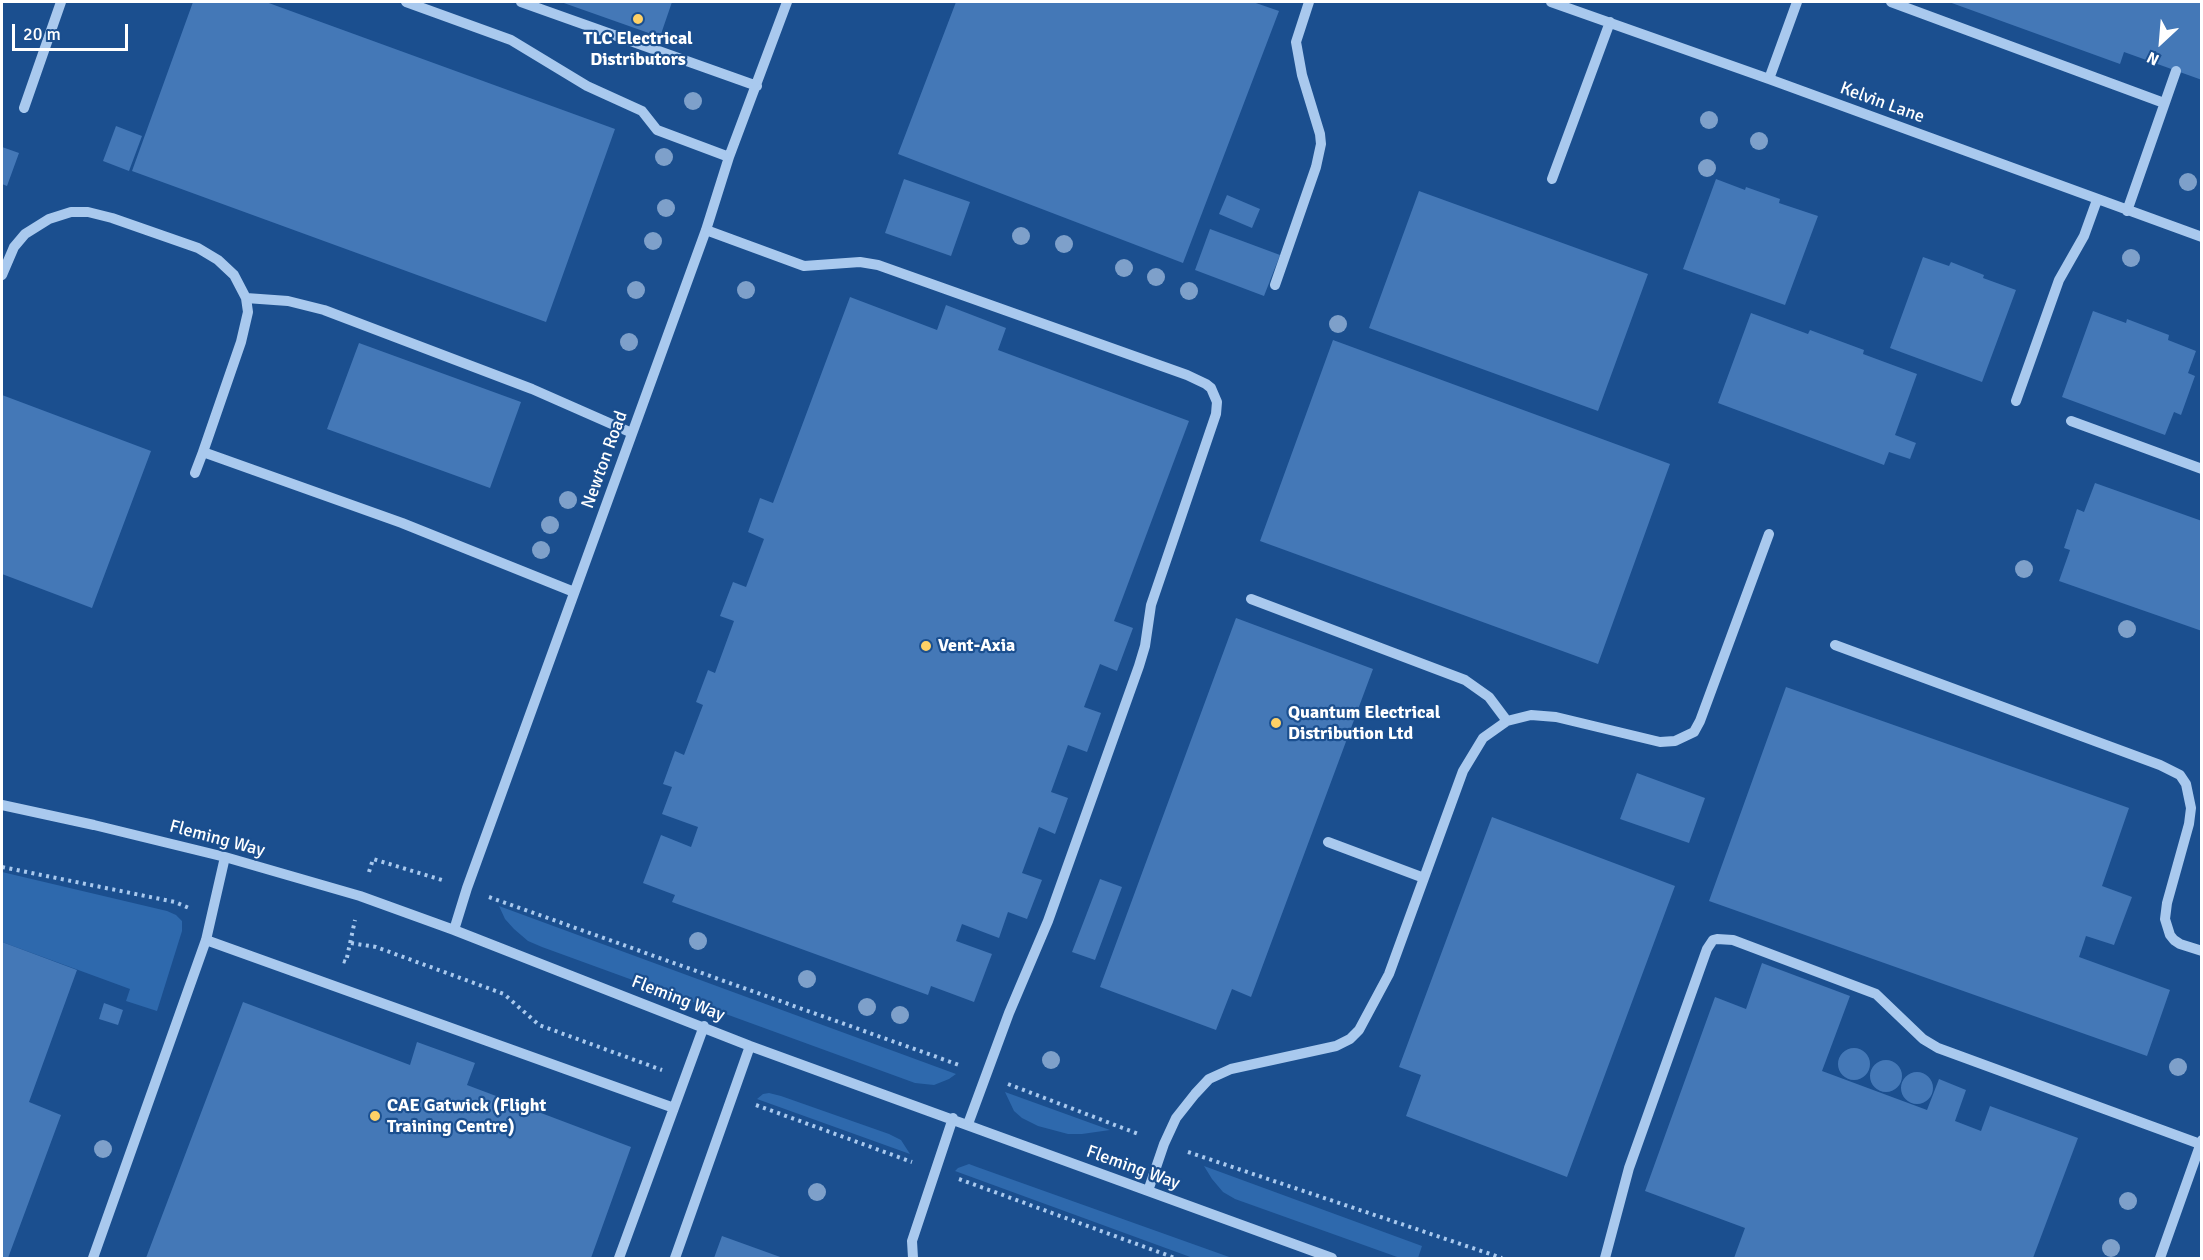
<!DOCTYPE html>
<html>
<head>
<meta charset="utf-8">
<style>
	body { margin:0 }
	#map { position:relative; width:2203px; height:1260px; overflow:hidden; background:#1b4f8f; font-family:Signika,sans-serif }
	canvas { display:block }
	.frame { position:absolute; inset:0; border:3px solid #fff; pointer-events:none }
	.north { position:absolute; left:2131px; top:12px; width:60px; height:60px; -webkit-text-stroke:4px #1b4f8f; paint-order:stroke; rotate:206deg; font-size:16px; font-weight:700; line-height:24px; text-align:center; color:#fff }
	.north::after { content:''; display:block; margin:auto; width:21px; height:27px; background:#fff; clip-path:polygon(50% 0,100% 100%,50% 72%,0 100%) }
	.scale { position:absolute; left:12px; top:24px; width:116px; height:27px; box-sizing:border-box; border:3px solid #fff; border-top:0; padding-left:8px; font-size:18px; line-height:21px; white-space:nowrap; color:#fff; -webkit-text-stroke:4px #1b4f8f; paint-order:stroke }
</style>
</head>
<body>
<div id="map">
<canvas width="2203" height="1260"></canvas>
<div class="frame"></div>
<div class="north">N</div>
<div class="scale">20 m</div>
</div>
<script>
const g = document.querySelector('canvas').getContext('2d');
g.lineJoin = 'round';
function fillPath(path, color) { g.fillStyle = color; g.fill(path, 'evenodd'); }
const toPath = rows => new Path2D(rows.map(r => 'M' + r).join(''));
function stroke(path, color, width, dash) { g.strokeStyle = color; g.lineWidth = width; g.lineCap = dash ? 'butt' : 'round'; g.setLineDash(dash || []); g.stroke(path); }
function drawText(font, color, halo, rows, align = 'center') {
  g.font = font + ' Signika,sans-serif'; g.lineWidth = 4.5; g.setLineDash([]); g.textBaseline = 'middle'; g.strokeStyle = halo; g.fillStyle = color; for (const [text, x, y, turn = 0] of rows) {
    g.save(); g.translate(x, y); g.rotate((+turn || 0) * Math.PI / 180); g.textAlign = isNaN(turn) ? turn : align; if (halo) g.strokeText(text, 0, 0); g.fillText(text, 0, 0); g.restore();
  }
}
const green = toPath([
	[2,872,167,911,176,915,182,921,182,931,157,1011,126,1001,130,989,2,942],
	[499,906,956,1074,949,1079,934,1085,915,1083,542,947,528,941,514,929,505,919],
	[1005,1092,1110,1130,1082,1134,1068,1134,1038,1126,1022,1118,1014,1111],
	[769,1093,781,1096,889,1134,901,1140,910,1154,757,1099,763,1094],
	[969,1164,977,1167,1232,1258,1193,1258,955,1171,958,1168],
	[1204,1166,1422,1246,1418,1258,1400,1258,1235,1199,1223,1192,1212,1179]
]);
const building = toPath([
	[193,2,266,2,615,129,546,322,132,171],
	[561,2,672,2,660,37],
	[956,2,1253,2,1279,11,1183,263,898,154],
	[1949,2,2202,2,2202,80,2124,52,2120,64],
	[116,126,142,136,129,171,103,161],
	[2,147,19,153,7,186,2,184],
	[904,179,970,202,951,256,885,233],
	[1716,179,1745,190,1746,187,1780,199,1779,203,1818,216,1785,305,1683,269],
	[1419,191,1648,274,1598,411,1369,328],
	[1227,195,1260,209,1252,228,1219,214],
	[1210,229,1280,255,1264,296,1195,270],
	[1923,257,1949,266,1951,262,1984,275,1983,278,2016,290,1982,382,1890,348],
	[850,297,937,330,946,305,1006,328,998,350,1189,421,1114,621,1133,628,1117,671,1100,664,1084,707,1101,713,1087,752,1068,745,1051,792,1068,798,1055,834,1039,827,1022,873,1042,880,1027,919,1008,912,999,938,962,924,956,941,992,954,974,1002,931,986,928,995,672,902,675,895,643,883,661,835,691,847,698,827,662,814,672,787,663,784,675,751,684,755,703,705,696,702,708,670,715,673,734,621,720,616,733,582,746,587,764,539,748,532,760,498,773,503],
	[2093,311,2126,323,2127,319,2169,335,2168,340,2196,351,2188,373,2195,376,2181,415,2174,412,2165,435,2062,397],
	[1751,313,1808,334,1810,330,1864,350,1863,354,1917,374,1895,435,1916,443,1910,459,1889,452,1884,465,1718,403],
	[1333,340,1670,464,1598,664,1260,541],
	[359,343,521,402,490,488,327,429],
	[2,395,151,451,92,608,2,574],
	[2095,483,2202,521,2202,631,2059,581,2070,550,2064,548,2077,509,2084,512],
	[1236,618,1373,669,1251,997,1232,989,1216,1030,1100,987],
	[1786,687,2129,808,2102,886,2132,897,2114,945,2086,936,2079,957,2170,990,2147,1056,1709,901],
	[1637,773,1705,798,1689,843,1620,819],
	[1492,817,1675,886,1567,1177,1406,1116,1421,1075,1399,1067],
	[1100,879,1122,887,1095,960,1072,952],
	[2,942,77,970,29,1102,61,1115,8,1258,2,1258],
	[1762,963,1850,996,1822,1071,1927,1110,1939,1079,1966,1090,1955,1121,1981,1131,1990,1106,2078,1138,2033,1258,1734,1258,1745,1228,1645,1191,1715,997,1746,1009],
	[243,1002,410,1065,417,1042,475,1063,467,1085,631,1147,591,1258,146,1258],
	[104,1003,123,1010,118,1025,99,1019],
	'1838 1064a16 16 0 1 1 32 0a16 16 0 1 1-32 0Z',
	'1870 1076a16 16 0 1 1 32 0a16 16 0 1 1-32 0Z',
	'1901 1088a16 16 0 1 1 32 0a16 16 0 1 1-32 0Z',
	[722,1236,783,1258,714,1258]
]);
const path = toPath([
	[2,867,175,902,189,908],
	[369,872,373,859,442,880],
	[489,897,962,1066],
	[351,943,376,947,504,994,539,1025,662,1070],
	[343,961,346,962,355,920],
	[1008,1084,1141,1135],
	[756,1105,912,1162],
	[1188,1152,1502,1258],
	[959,1179,1175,1258]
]);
const minor = toPath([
	[406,2,511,40,587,86,642,111,657,130,729,157],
	[521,2,757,86],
	[1551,2,1769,79,2202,237],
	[1891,2,2164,103],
	[1769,79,1797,2],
	[24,108,61,2],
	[1552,179,1610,22],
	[2127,211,2176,71],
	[706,230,804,266,860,262,878,265,1187,375,1206,384,1211,388,1217,402,1216,414,1151,605,1145,646,1139,666,1048,921,1009,1013,968,1124],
	[2,275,14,247,25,234,49,219,71,212,88,212,112,218,198,248,218,260,234,275,246,298,248,312,241,342,203,452,402,523,574,592],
	[1275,285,1316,167,1321,144,1320,134,1302,75,1296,42,1309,2],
	[246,298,288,301,324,310,532,389,632,433],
	[2016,401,2059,280,2084,236,2097,200],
	[2071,421,2202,469],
	[195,473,203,452],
	[1251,599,1465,680,1489,697,1507,721],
	[1835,645,2160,765,2180,775,2186,784,2191,808,2189,824,2167,903,2165,919,2170,935,2174,940,2180,944,2202,951],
	[2,805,94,825,225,857,360,896,454,930,750,1046,1332,1258],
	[1328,842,1424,878],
	[454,930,467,888,706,230,729,157,787,2],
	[206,940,674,1108],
	[1148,1191,1164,1144,1176,1118,1195,1094,1209,1079,1231,1069,1336,1046,1350,1039,1359,1030,1389,974,1463,771,1483,738,1507,721,1531,715,1556,717,1660,742,1675,741,1694,732,1700,721,1769,534],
	[93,1258,206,940,225,857],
	[619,1258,704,1026],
	[675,1258,750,1046],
	[913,1258,912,1241,953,1118],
	[1605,1258,1629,1168,1707,949,1713,940,1717,939,1733,940,1876,994,1923,1039,1938,1048,2200,1144],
	[2160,1258,2202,1140]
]);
const trees = [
	[693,101],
	[1709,120],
	[1759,141],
	[664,157],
	[1707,168],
	[2188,182],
	[666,208],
	[1021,236],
	[653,241],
	[1064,244],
	[2131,258],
	[1124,268],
	[1156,277],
	[636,290],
	[746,290],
	[1189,291],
	[1338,324],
	[629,342],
	[568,500],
	[550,525],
	[541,550],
	[2024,569],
	[2127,629],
	[698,941],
	[807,979],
	[867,1007],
	[900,1015],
	[1051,1060],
	[2178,1067],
	[103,1149],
	[817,1192],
	[2128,1201],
	[2111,1248]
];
const markers = [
	[638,19,6,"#ffd166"],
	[926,646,6,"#ffd166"],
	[1276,723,6,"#ffd166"],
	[375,1116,6,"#ffd166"]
];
const poiNames = [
	["TLC Electrical",638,39,"center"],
	["Distributors",638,60,"center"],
	["Vent-Axia",938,646],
	["Quantum Electrical",1288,713],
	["Distribution Ltd",1288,734],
	["CAE Gatwick (Flight",387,1106],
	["Training Centre)",387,1127]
];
const streetNames = [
	["Kelvin Lane",1882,103,20],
	["Newton Road",605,460,-70],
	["Fleming Way",217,839,15],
	["Fleming Way",678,999,21],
	["Fleming Way",1133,1168,20]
];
fillPath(green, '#2e69ad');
fillPath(building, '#4478b7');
stroke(path, '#a9c9ee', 4, [3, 4.5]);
stroke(minor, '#a9c9ee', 10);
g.fillStyle = '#7ea0ca';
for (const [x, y] of trees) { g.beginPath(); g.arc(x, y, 9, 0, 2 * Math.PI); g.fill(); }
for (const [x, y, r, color] of markers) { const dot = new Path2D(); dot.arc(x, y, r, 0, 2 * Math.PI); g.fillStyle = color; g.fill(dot); stroke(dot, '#1b4f8f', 2); }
drawText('bold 18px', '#fff', '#1b4f8f', poiNames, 'left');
drawText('18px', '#fff', '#1b4f8f', streetNames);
</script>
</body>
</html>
